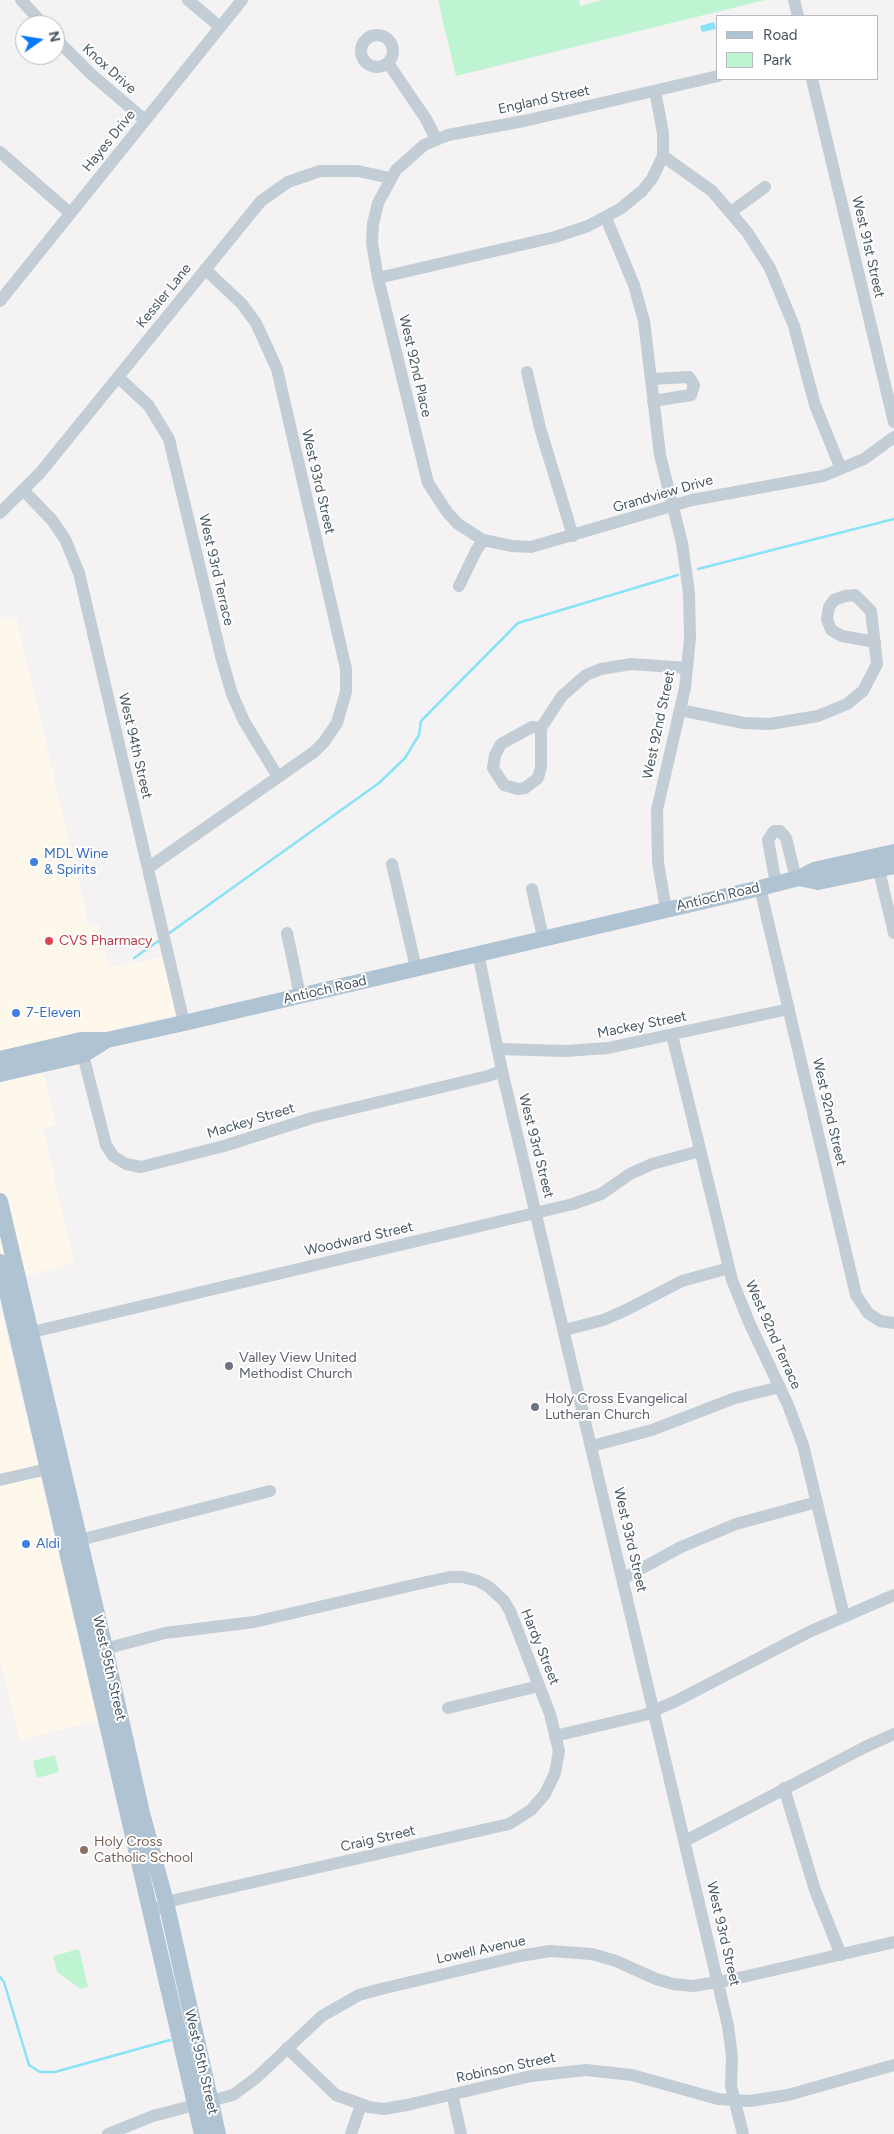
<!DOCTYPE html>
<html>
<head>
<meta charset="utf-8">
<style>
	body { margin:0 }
	#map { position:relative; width:894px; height:2134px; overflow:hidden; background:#f4f2f2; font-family:Figtree,sans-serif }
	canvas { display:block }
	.legend { position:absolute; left:716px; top:15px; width:162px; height:65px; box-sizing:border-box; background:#fff; border:1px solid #b5bbc0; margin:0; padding:6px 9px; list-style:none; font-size:15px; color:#475662 }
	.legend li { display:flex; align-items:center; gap:10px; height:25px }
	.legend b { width:25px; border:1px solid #b5bbc0 }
	.north { position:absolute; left:15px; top:15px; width:50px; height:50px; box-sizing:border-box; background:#fff; border:1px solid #b5bbc0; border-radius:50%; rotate:77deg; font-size:14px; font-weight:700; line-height:20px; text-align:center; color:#475662 }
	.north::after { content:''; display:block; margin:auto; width:18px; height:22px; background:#087af8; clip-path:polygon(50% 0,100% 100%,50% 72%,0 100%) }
</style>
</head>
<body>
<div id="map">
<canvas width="894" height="2134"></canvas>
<ul class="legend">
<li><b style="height:6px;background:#afc3d3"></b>Road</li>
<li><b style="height:14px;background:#bef4d1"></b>Park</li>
</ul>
<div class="north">N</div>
</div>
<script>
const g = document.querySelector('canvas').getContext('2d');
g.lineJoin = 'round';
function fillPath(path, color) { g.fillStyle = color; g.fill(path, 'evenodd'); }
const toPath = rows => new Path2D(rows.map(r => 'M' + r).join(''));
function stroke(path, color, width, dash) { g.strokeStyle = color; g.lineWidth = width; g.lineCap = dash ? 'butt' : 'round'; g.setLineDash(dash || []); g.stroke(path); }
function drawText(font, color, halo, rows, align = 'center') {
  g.font = font + ' Figtree,sans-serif'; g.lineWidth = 4; g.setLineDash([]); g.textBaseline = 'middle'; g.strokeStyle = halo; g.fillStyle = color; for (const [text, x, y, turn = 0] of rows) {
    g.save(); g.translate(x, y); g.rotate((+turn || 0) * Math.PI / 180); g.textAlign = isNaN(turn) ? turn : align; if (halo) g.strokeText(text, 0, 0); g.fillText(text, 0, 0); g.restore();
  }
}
const commercial = toPath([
	[16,616,89,925,98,924,109,967,164,957,178,1015,37,1046,56,1125,43,1129,74,1263,0,1283,0,620],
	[0,1306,97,1720,20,1741,0,1658]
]);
const green = toPath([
	[438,0,579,0,580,6,602,0,765,0,456,76],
	[55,1755,59,1772,37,1778,33,1761],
	[79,1949,88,1987,81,1989,57,1972,53,1956]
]);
const water = toPath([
	[714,22,716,29,702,32,700,26]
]);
const stream = toPath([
	[698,569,894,519],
	[168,934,379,783,405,758,419,735,421,721,518,623,678,575],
	[134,958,160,940],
	[0,1977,4,1982,29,2065,40,2072,55,2072,170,2040]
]);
const minor = toPath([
	[21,0,44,25],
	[188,0,220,27],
	[794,0,798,16],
	'361 51a16 16 0 1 1 32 0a16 16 0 1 1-32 0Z',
	[55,38,91,74,145,120],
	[388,63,426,119,436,139],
	[718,76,524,121,448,135,424,145,396,170,378,203,373,224,372,243,378,278,428,483,447,512,458,524,483,540,512,546,531,547,692,500,823,476,864,459,894,437],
	[812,79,894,422],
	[0,152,70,213],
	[663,156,712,191,747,232,770,268,794,326,815,405,841,469],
	[731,212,765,187],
	[606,218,634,285,644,321,660,455,682,543,689,593,690,638,685,688,657,810,658,863,666,909],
	[378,278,555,237,588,226,620,209,642,191,652,179,663,156,663,133,655,91],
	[0,301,242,0],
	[527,372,540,428,573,536],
	[118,377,149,406,169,439,221,656,232,694,244,721,278,777],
	[651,379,689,377,694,385,691,395,653,401],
	[24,491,52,520,65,539,79,573,184,1023],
	[0,513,40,473,261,201,288,182,320,171,358,171,390,178],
	[459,586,476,551,483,540],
	[680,710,744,723,770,724,818,716,847,704,863,691,877,664,871,611,855,595,845,596,834,600,829,607,827,619,831,630,842,636,875,642],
	[541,728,532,727,501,744,495,755,493,768,504,785,518,789,525,788,538,778,541,767,541,728,562,696,586,675,601,669,631,664,687,668],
	[877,862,894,933],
	[392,864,416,968],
	[148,868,314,752,324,742,337,723,346,692,346,669,277,369,256,323,242,304,205,269],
	[776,884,768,840,774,831,780,831,786,838,796,879],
	[760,888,856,1295,868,1313,880,1321,894,1323],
	[532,889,543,937],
	[287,933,300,995],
	[478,953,502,1071,728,2026,732,2056,731,2086,743,2134],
	[672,1035,732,1280,749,1322,788,1405,803,1445,844,1616],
	[499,1049,565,1051,608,1048,789,1009],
	[83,1055,106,1145,113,1156,126,1164,141,1167,224,1146,312,1118,488,1076,502,1071],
	[565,1330,603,1320,624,1311,682,1281,729,1268],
	[24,1334,573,1204,601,1194,630,1174,652,1164,700,1151],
	[592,1446,652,1430,735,1398,780,1387],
	[0,1480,56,1467],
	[72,1542,270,1491],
	[624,1578,681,1547,736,1524,817,1502],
	[97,1651,165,1633,254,1622,422,1583,450,1577,463,1577,478,1581,489,1587,504,1601,510,1611,550,1714,559,1751,555,1773,545,1794,531,1810,509,1824,166,1902,151,1914],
	[448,1708,539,1686],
	[555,1736,644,1715,676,1701,809,1632,894,1595],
	[784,1788,815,1890,841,1955],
	[685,1841,865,1747,894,1734],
	[287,2048,336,2095,369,2107,384,2109,407,2105,531,2076,586,2070,632,2075,718,2099,750,2101,788,2095,894,2065],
	[452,2094,461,2134],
	[108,2134,153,2116,233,2095,256,2078,322,2016,359,1995,381,1989,520,1956,550,1951,592,1954,616,1961,656,1979,673,1984,693,1986,730,1980,894,1942],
	[351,2134,361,2105]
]);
const major = toPath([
	[799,878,818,882,894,866],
	[0,1059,81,1040,107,1040,184,1023,760,888,799,878,814,870,894,852],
	[0,1074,83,1055,107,1040],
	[0,1201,105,1648,142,1813,166,1902,218,2134],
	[0,1262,202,2134]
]);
const markers = [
	[34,862,5,"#3f7fe0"],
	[49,941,5,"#e0444e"],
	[16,1013,5,"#3f7fe0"],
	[229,1366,5,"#6b7280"],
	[535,1407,5,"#6b7280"],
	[26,1544,5,"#3f7fe0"],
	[84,1850,5,"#8d6e63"]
];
const streetNames = [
	["Knox Drive",109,69,42],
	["England Street",544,100,-12],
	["Hayes Drive",109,141,-51],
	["West 91st Street",868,247,77],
	["Kessler Lane",164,296,-51],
	["West 92nd Place",415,366,77],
	["West 93rd Street",318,482,77],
	["Grandview Drive",663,494,-16],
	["West 93rd Terrace",216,570,77],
	["West 92nd Street",659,725,-78],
	["West 94th Street",135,746,77],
	["Antioch Road",718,897,-13],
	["Antioch Road",325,990,-13],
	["Mackey Street",642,1025,-11],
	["West 92nd Street",829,1112,77],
	["Mackey Street",251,1121,-17],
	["West 93rd Street",536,1146,76],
	["Woodward Street",359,1239,-13],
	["West 92nd Terrace",773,1335,66],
	["West 93rd Street",630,1540,77],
	["Hardy Street",540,1647,68],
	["West 95th Street",109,1668,77],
	["Craig Street",378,1839,-13],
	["West 93rd Street",723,1934,77],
	["Lowell Avenue",481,1950,-12],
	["West 95th Street",201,2062,77],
	["Robinson Street",506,2068,-12]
];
const shopNames = [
	["MDL Wine",44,854],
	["& Spirits",44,870],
	["7-Eleven",26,1013],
	["Aldi",36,1544]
];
const healthNames = [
	["CVS Pharmacy",59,941]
];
const worshipNames = [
	["Valley View United",239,1358],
	["Methodist Church",239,1374],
	["Holy Cross Evangelical",545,1399],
	["Lutheran Church",545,1415]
];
const educationNames = [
	["Holy Cross",94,1842],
	["Catholic School",94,1858]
];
fillPath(commercial, '#fef8ec');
fillPath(green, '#bef4d1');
fillPath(water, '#87e3f5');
stroke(stream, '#87e3f5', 2.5);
stroke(minor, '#c2cdd5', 12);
stroke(major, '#afc3d3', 16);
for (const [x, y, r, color] of markers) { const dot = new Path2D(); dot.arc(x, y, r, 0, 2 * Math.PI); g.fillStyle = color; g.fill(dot); stroke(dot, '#fff', 2); }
drawText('14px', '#475662', '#fff', streetNames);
drawText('14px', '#366cbe', '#fff', shopNames, 'left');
drawText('14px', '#be3a42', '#fff', healthNames, 'left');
drawText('14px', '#5b616d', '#fff', worshipNames, 'left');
drawText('14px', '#785e54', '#fff', educationNames, 'left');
</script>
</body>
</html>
